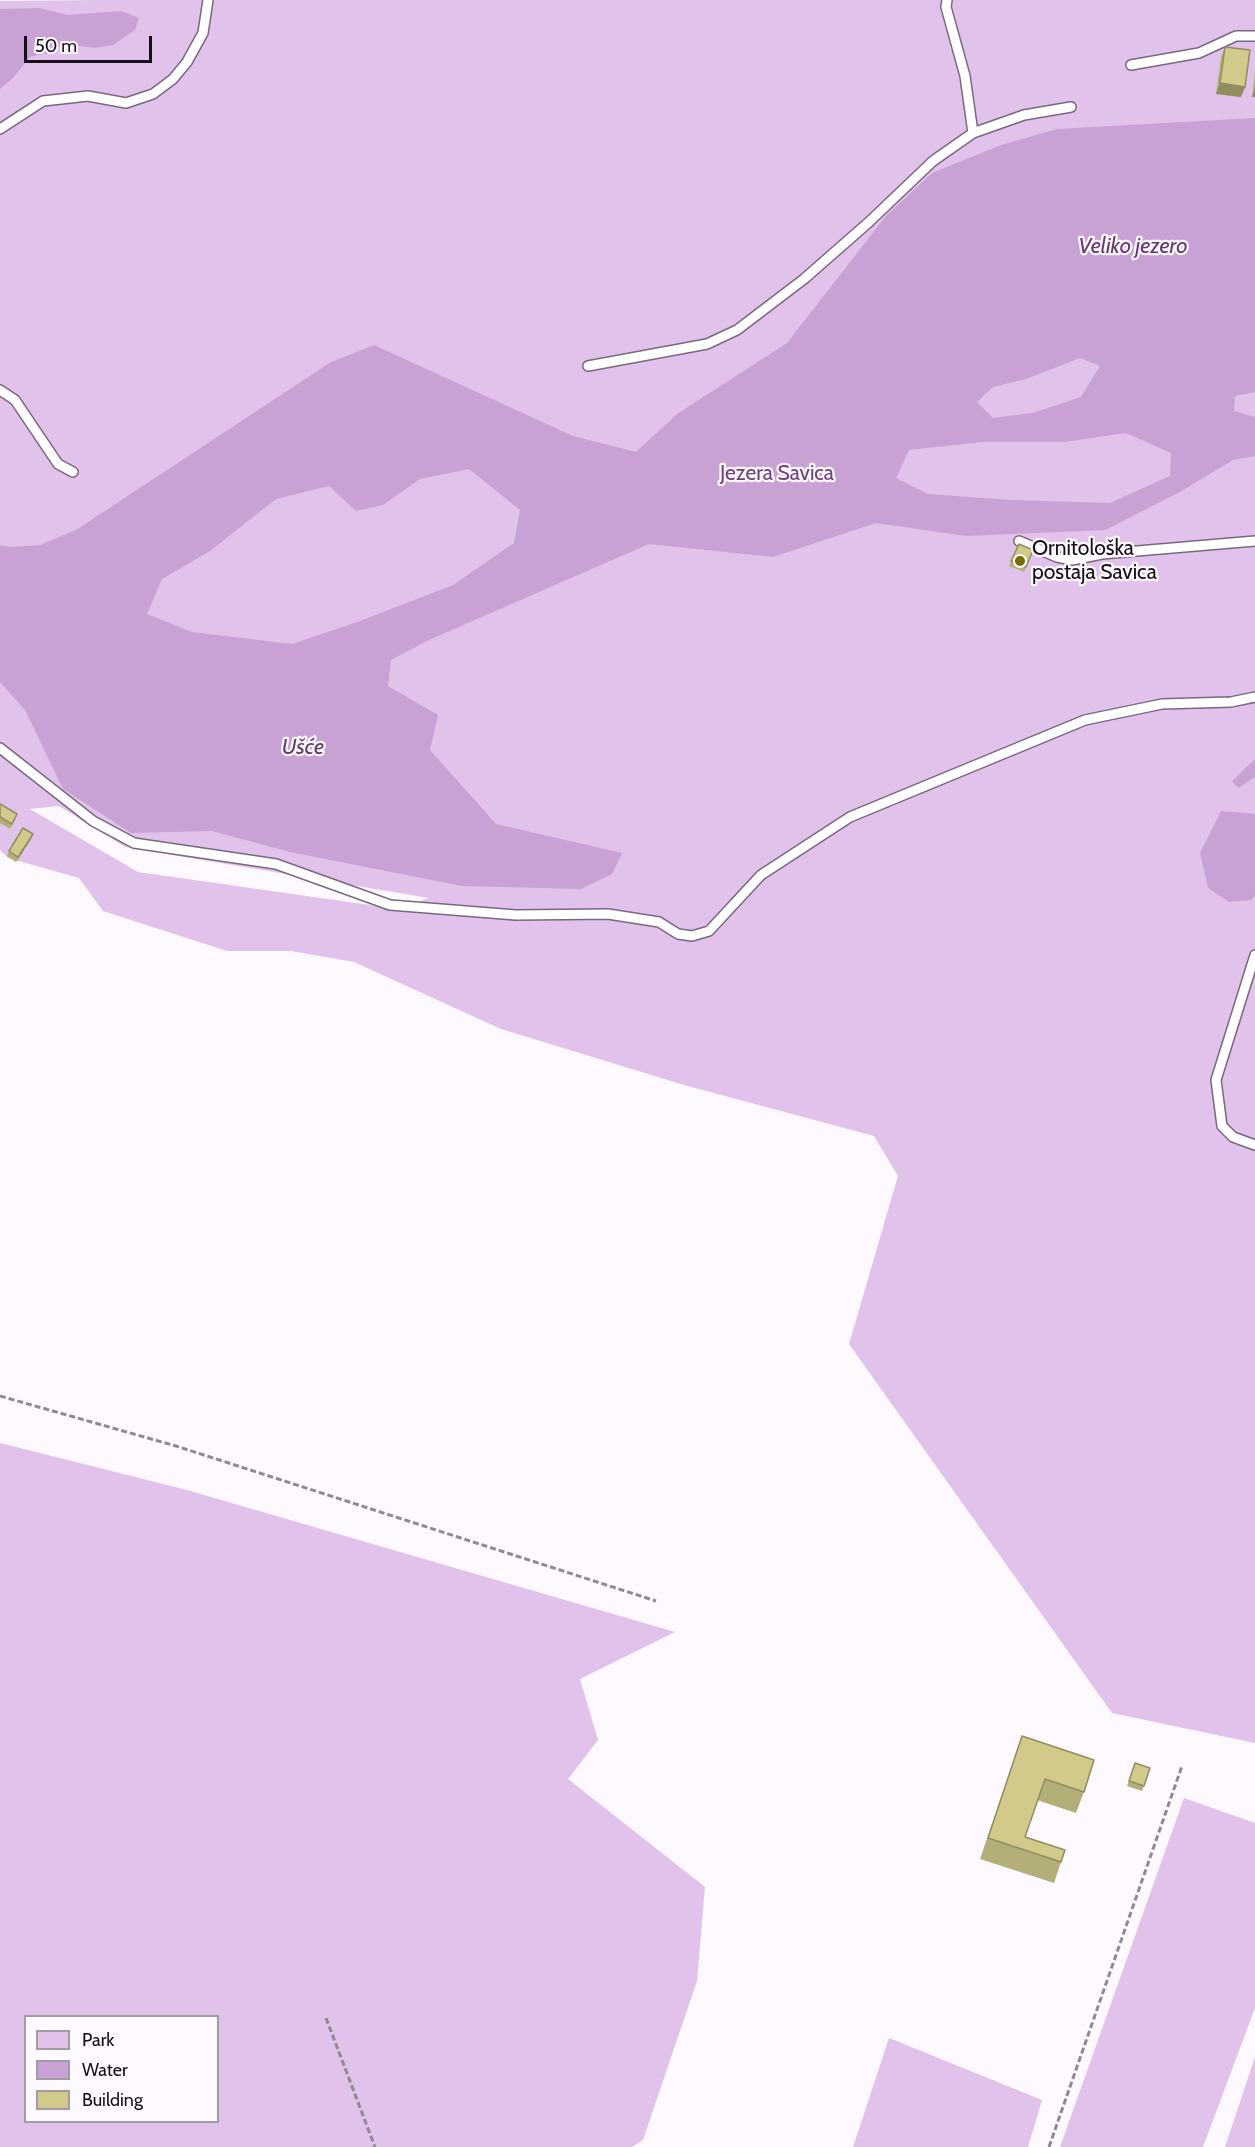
<!DOCTYPE html>
<html>
<head>
<meta charset="utf-8">
<style>
	body { margin:0 }
	#map { position:relative; width:1255px; height:2147px; overflow:hidden; background:#fef9ff; font-family:Cabin,sans-serif }
	canvas { display:block }
	.legend { position:absolute; left:24px; top:2015px; width:195px; height:108px; box-sizing:border-box; background:#fef9ff; border:2px solid #a19ba3; margin:0; padding:8px 10px; list-style:none; font-size:18px; color:#160f19 }
	.legend li { display:flex; align-items:center; gap:12px; height:30px }
	.legend b { width:30px; border:2px solid #a19ba3 }
	.scale { position:absolute; left:24px; top:36px; width:128px; height:27px; box-sizing:border-box; border:3px solid #160f19; border-top:0; padding-left:8px; font-size:18px; line-height:21px; white-space:nowrap; color:#160f19; -webkit-text-stroke:4px #fef9ff; paint-order:stroke }
</style>
</head>
<body>
<div id="map">
<canvas width="1255" height="2147"></canvas>
<ul class="legend">
<li><b style="height:16px;background:#e1c2eb"></b>Park</li>
<li><b style="height:16px;background:#c8a2d4"></b>Water</li>
<li><b style="height:16px;background:#d1ca8b"></b>Building</li>
</ul>
<div class="scale">50 m</div>
</div>
<script>
const g = document.querySelector('canvas').getContext('2d');
g.lineJoin = 'round';
function fillPath(path, color) { g.fillStyle = color; g.fill(path, 'evenodd'); }
const toPath = rows => new Path2D(rows.map(r => 'M' + r).join(''));
function stroke(path, color, width, dash) { g.strokeStyle = color; g.lineWidth = width; g.lineCap = dash ? 'butt' : 'round'; g.setLineDash(dash || []); g.stroke(path); }
function drawText(font, color, halo, rows, align = 'center') {
  g.font = font + ' Cabin,sans-serif'; g.lineWidth = 4.5; g.setLineDash([]); g.textBaseline = 'middle'; g.strokeStyle = halo; g.fillStyle = color; for (const [text, x, y, turn = 0] of rows) {
    g.save(); g.translate(x, y); g.rotate((+turn || 0) * Math.PI / 180); g.textAlign = isNaN(turn) ? turn : align; if (halo) g.strokeText(text, 0, 0); g.fillText(text, 0, 0); g.restore();
  }
}
const green = toPath([
	[94,0,1255,0,1255,1743,1112,1713,849,1344,898,1176,874,1136,684,1085,501,1029,354,962,291,951,227,951,103,911,79,878,8,858,0,850,0,1],
	[59,806,125,847,429,898,398,909,138,872,30,809],
	[0,1443,187,1490,675,1632,580,1679,598,1740,568,1779,705,1887,697,1981,643,2140,632,2147,0,2147],
	[26,2016,218,2016,218,2122,26,2122],
	[1184,1798,1255,1823,1255,2008,1203,2147,1060,2147],
	[889,2038,1042,2100,1028,2147,853,2147],
	[1255,2057,1255,2147,1225,2147]
]);
const water = toPath([
	[39,8,68,15,121,11,139,18,135,30,113,45,95,48,63,44,52,52,30,57,13,78,0,89,0,9],
	[1255,118,1255,392,1235,396,1234,411,1255,417,1255,456,1233,460,1178,493,1105,530,966,536,876,523,773,557,649,544,429,640,391,660,388,686,438,715,430,750,496,824,622,853,612,874,581,889,462,886,290,852,212,831,131,833,63,789,25,710,0,682,0,545,9,547,40,545,76,530,331,362,374,345,573,436,636,452,677,414,787,343,886,216,932,173,1001,145,1057,129],
	[1080,358,1100,366,1081,397,1032,413,993,418,977,402,993,387,1026,379],
	[1126,433,1171,453,1170,476,1110,503,1011,500,928,494,896,478,909,450,983,442,1064,442],
	[469,469,520,510,514,543,453,585,360,621,292,644,192,632,147,614,162,579,210,551,276,499,329,486,356,511,383,505,420,479],
	[1255,759,1255,777,1238,788,1232,781],
	[1221,811,1255,814,1255,895,1251,900,1229,902,1208,888,1200,853]
]);
const path = toPath([
	[0,1396,176,1446,656,1601],
	[326,2018,375,2147],
	[1049,2147,1182,1766]
]);
const lane = toPath([
	[1131,65,1199,53,1236,36,1255,36],
	[0,129,43,101,88,96,126,103,153,94,173,79,187,62,203,33,208,0],
	[973,133,1024,115,1071,107],
	[588,366,707,344,737,330,804,279,869,222,933,161,973,133,965,76,946,7,947,0],
	[0,390,15,400,58,464,73,472],
	[1019,541,1057,557,1072,560,1102,554,1255,541],
	[0,748,93,821,134,843,276,864,390,905,516,915,608,914,659,922,678,934,692,936,709,931,761,875,850,817,1085,720,1162,704,1231,702,1255,697],
	[1255,955,1216,1080,1222,1126,1233,1137,1255,1145]
]);
const wall = toPath([
	[1225,47,1245,87,1241,97,1216,94,1221,57],
	[1255,71,1255,97,1252,97],
	[1019,544,1033,550,1024,572,1009,566],
	[0,804,15,820,10,829,0,823],
	[31,839,16,862,7,856,9,851],
	[1022,1736,1084,1792,1076,1813,1037,1800,1025,1837,1065,1850,1054,1883,980,1859],
	[1135,1763,1144,1786,1142,1791,1127,1786]
]);
const shadedWall = toPath([
	[1220,83,1245,87,1241,97,1216,94],
	[1255,87,1255,97,1252,97],
	[33,834,31,839,16,862,18,857]
]);
const building = toPath([
	[1225,47,1250,50,1245,87,1220,83,1225,47],
	[1019,544,1033,550,1026,567,1011,561,1019,544],
	[0,804,17,814,12,824,0,817,0,804],
	[23,828,33,834,18,857,9,851,23,828],
	[1022,1736,1094,1760,1084,1792,1045,1779,1025,1837,1065,1850,1061,1862,988,1838,1022,1736],
	[1135,1763,1150,1768,1144,1786,1129,1781,1135,1763]
]);
const markers = [
	[1020,561,6,"#766c06"]
];
const parkNames = [
	["Jezera Savica",777,474]
];
const poiNames = [
	["Ornitološka",1032,549],
	["postaja Savica",1032,573]
];
const waterNames = [
	["Veliko jezero",1133,247],
	["Ušće",303,748]
];
fillPath(green, '#e1c2eb');
fillPath(water, '#c8a2d4');
stroke(lane, '#7a6780', 12);
stroke(path, '#8f8991', 3, [6, 3]);
stroke(lane, '#fff', 9);
fillPath(wall, '#b4ae78');
fillPath(shadedWall, '#928d61');
fillPath(building, '#d1ca8b');
stroke(building, '#928d61', 1.5);
for (const [x, y, r, color] of markers) { const dot = new Path2D(); dot.arc(x, y, r, 0, 2 * Math.PI); g.fillStyle = color; g.fill(dot); stroke(dot, '#fef9ff', 2); }
drawText('21px', '#70407f', '#fef9ff', parkNames);
drawText('21px', '#160f19', '#fef9ff', poiNames, 'left');
drawText('italic 22px', '#663775', '#fef9ff', waterNames);
</script>
</body>
</html>
